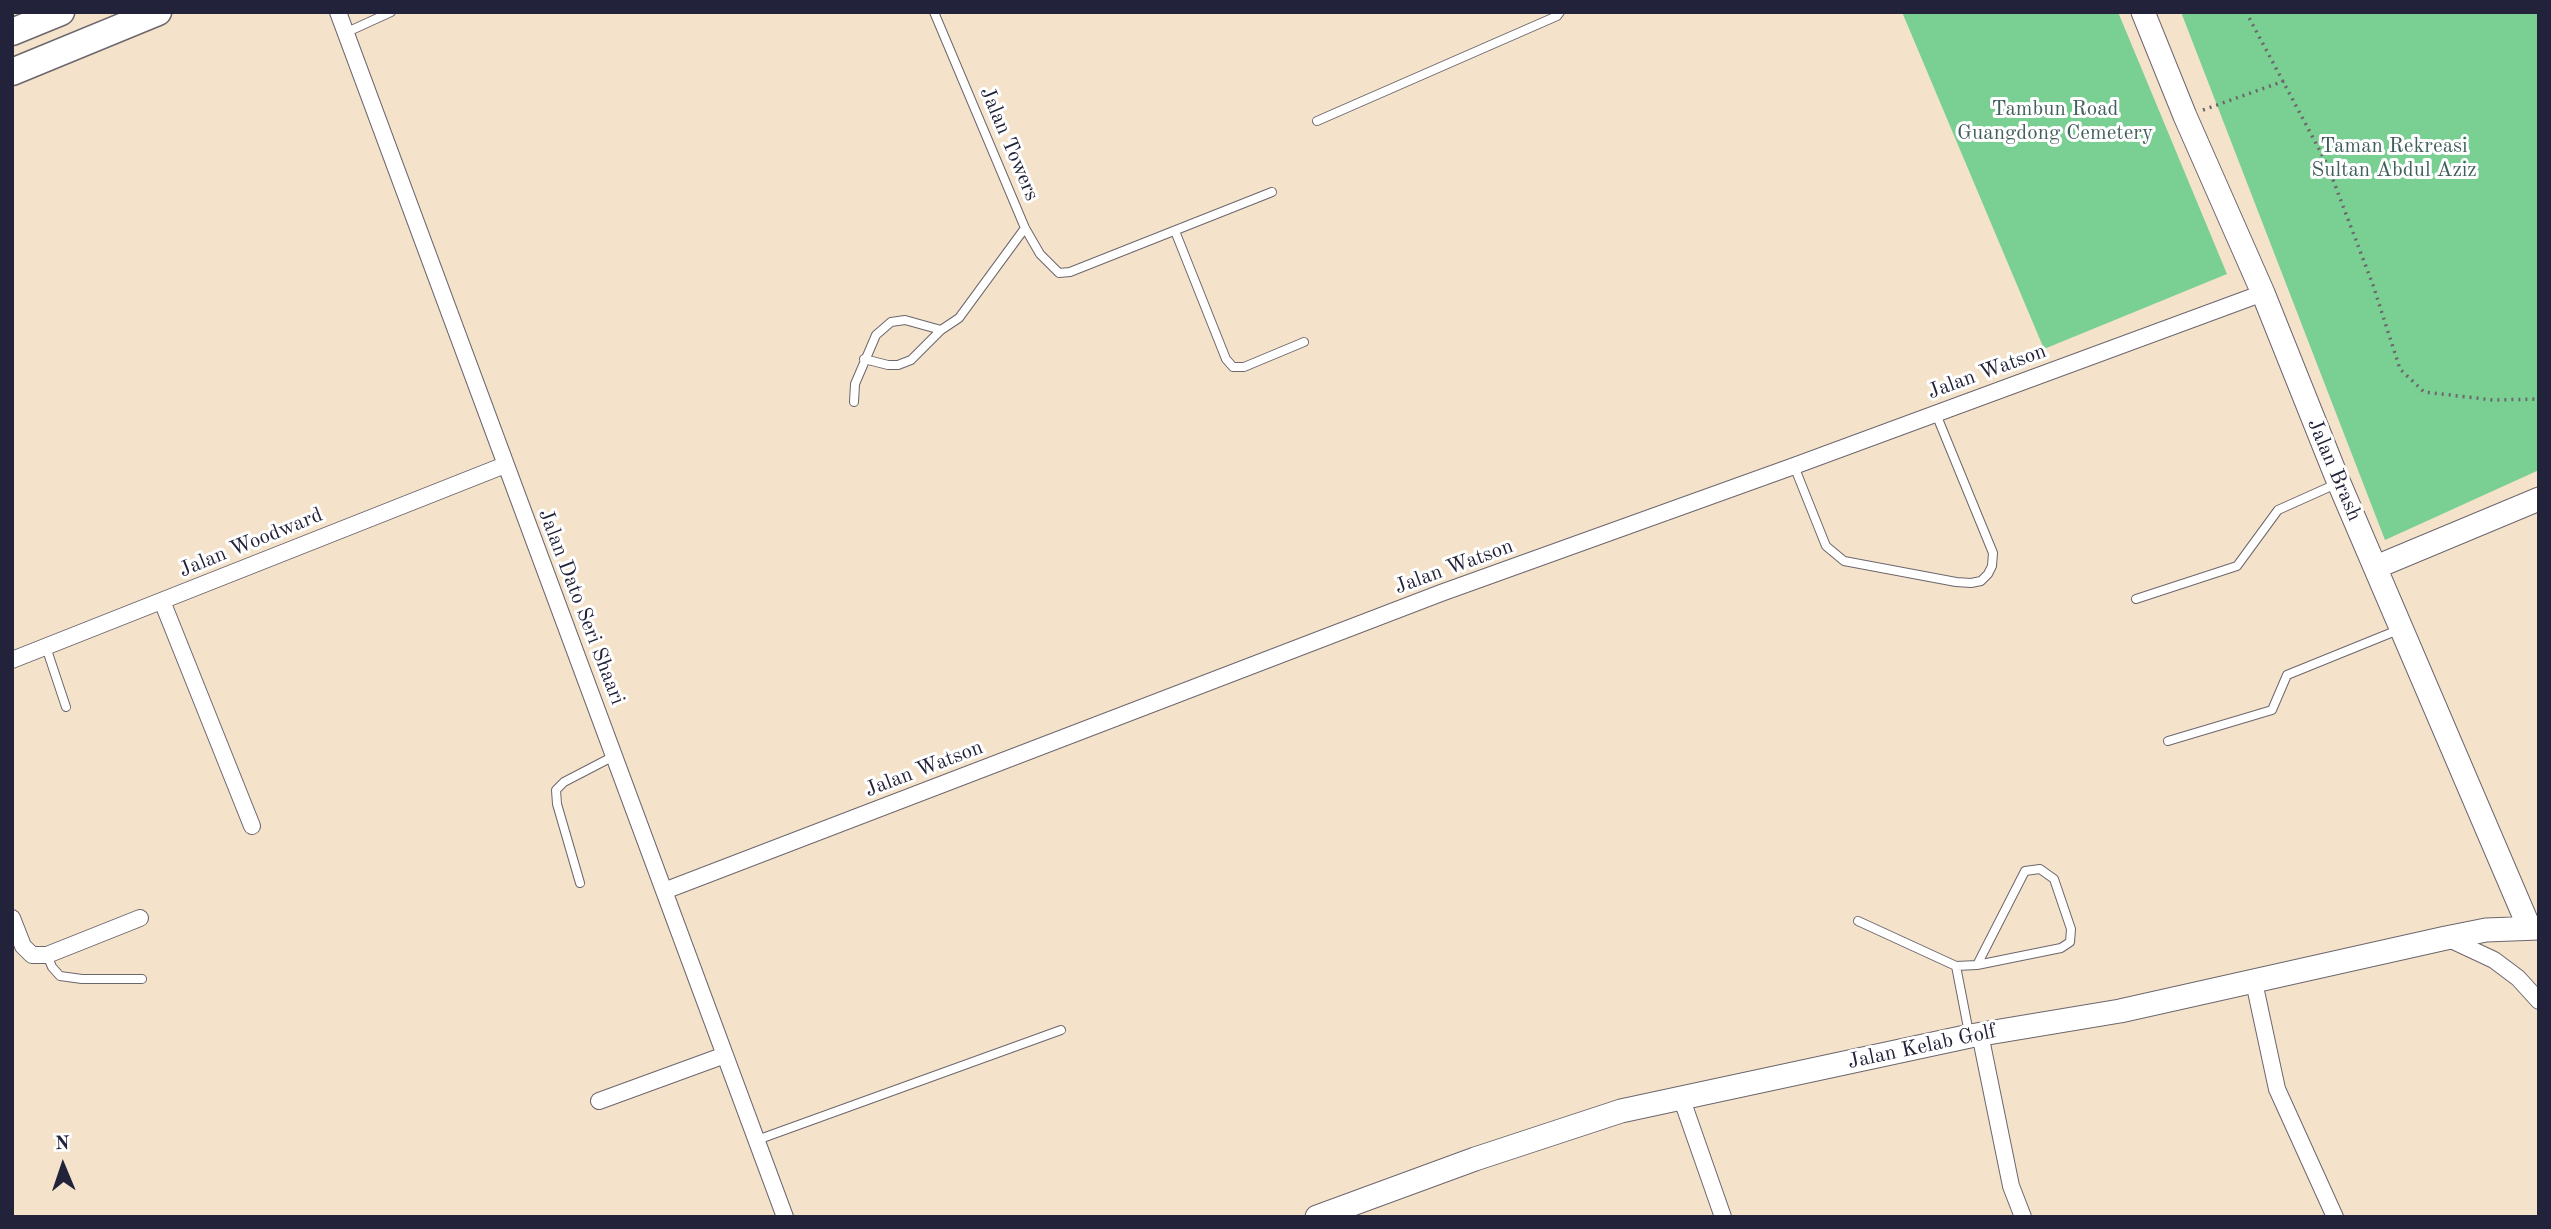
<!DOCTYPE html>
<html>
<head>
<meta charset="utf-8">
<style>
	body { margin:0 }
	#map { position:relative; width:2551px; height:1229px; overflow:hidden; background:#f4e3ca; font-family:"Old Standard TT",serif }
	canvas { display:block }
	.frame { position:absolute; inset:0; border:14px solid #22223b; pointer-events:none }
	.north { position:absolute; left:28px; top:1131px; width:70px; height:70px; -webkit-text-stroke:5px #fff; paint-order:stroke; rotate:358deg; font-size:19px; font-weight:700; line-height:28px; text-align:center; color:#22223b }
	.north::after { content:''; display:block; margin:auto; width:24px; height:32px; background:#22223b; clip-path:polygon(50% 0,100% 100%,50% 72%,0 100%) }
</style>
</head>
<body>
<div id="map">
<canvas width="2551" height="1229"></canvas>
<div class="frame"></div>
<div class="north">N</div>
</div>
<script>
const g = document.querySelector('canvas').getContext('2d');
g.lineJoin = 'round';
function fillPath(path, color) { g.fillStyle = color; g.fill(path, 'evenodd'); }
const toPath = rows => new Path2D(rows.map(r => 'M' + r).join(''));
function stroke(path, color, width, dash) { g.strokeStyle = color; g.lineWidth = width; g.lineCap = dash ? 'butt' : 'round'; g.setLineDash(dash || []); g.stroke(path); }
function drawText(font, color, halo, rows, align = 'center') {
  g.font = font + ' "Old Standard TT",serif'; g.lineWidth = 6; g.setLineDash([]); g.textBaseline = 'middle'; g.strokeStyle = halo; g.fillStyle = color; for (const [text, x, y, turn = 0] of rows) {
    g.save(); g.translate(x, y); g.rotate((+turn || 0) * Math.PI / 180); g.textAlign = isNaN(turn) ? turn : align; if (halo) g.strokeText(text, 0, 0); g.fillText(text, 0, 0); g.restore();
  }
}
const green = toPath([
	[1902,12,2118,12,2227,274,2044,349],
	[2181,12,2539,12,2539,470,2385,540]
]);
const path = toPath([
	[2246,12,2327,164,2373,285,2400,369,2424,392,2493,400,2539,399],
	[2203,110,2284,81]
]);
const lane = toPath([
	[934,12,1025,228,1040,254,1059,273,1070,272,1272,192],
	[345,33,391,12],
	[1317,121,1557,16,1560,12],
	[1175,231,1226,359,1233,367,1244,367,1304,342],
	[864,359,888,365,898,365,911,360,941,330],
	[854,402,855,384,876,335,891,322,905,320,941,330,959,318,1025,228],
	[1794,466,1826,546,1844,561,1956,582,1971,583,1981,581,1988,574,1992,566,1993,553,1936,414],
	[2136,599,2237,566,2278,510,2336,484],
	[46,647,66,707],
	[2168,741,2272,710,2287,675,2398,630],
	[580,883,557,804,556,790,564,782,614,756],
	[1858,921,1956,966,1969,1033],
	[47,955,52,967,60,976,82,979,142,979],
	[1956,966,1977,965,2025,871,2040,869,2054,879,2071,929,2070,942,2061,948,1977,965],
	[757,1140,1061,1030]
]);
const street = toPath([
	[338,12,785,1217],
	[162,601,252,826],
	[12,660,505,465],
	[664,891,1441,593,1794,466,2263,293],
	[12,918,23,946,32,955,47,955,140,918],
	[2447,938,2494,960,2518,978,2539,1001],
	[2254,982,2277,1089,2335,1217],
	[1980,1034,2011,1186,2023,1217],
	[1681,1097,1723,1217],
	[599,1101,725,1055]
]);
const secondary = toPath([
	[2143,12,2185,116,2263,293,2339,483,2529,927],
	[2376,567,2539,499],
	[1317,1217,1475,1159,1621,1111,1970,1036,2120,1011,2446,938,2486,930,2539,928]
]);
const primary = toPath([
	[12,32,61,12],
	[12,72,158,12]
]);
const parkNames = [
	["Tambun Road",2055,109],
	["Guangdong Cemetery",2055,133],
	["Taman Rekreasi",2394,146],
	["Sultan Abdul Aziz",2394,170]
];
const streetNames = [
	["Jalan Towers",1009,144,67],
	["Jalan Watson",1987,372,-20],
	["Jalan Brash",2334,470,67],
	["Jalan Woodward",251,543,-22],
	["Jalan Watson",1454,567,-20],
	["Jalan Dato Seri Shaari",581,607,69],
	["Jalan Watson",924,769,-21],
	["Jalan Kelab Golf",1922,1047,-12]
];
fillPath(green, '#7ad093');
stroke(lane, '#6c666d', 10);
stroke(street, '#6c666d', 18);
stroke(secondary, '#6c666d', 25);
stroke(primary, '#6c666d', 29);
stroke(path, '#6c666d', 3.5, [2, 5]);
stroke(lane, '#fff', 8);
stroke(street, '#fff', 16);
stroke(secondary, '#fff', 23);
stroke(primary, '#fff', 26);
drawText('21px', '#415f5a', '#fff', parkNames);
drawText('21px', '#22223b', '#fff', streetNames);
</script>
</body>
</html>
